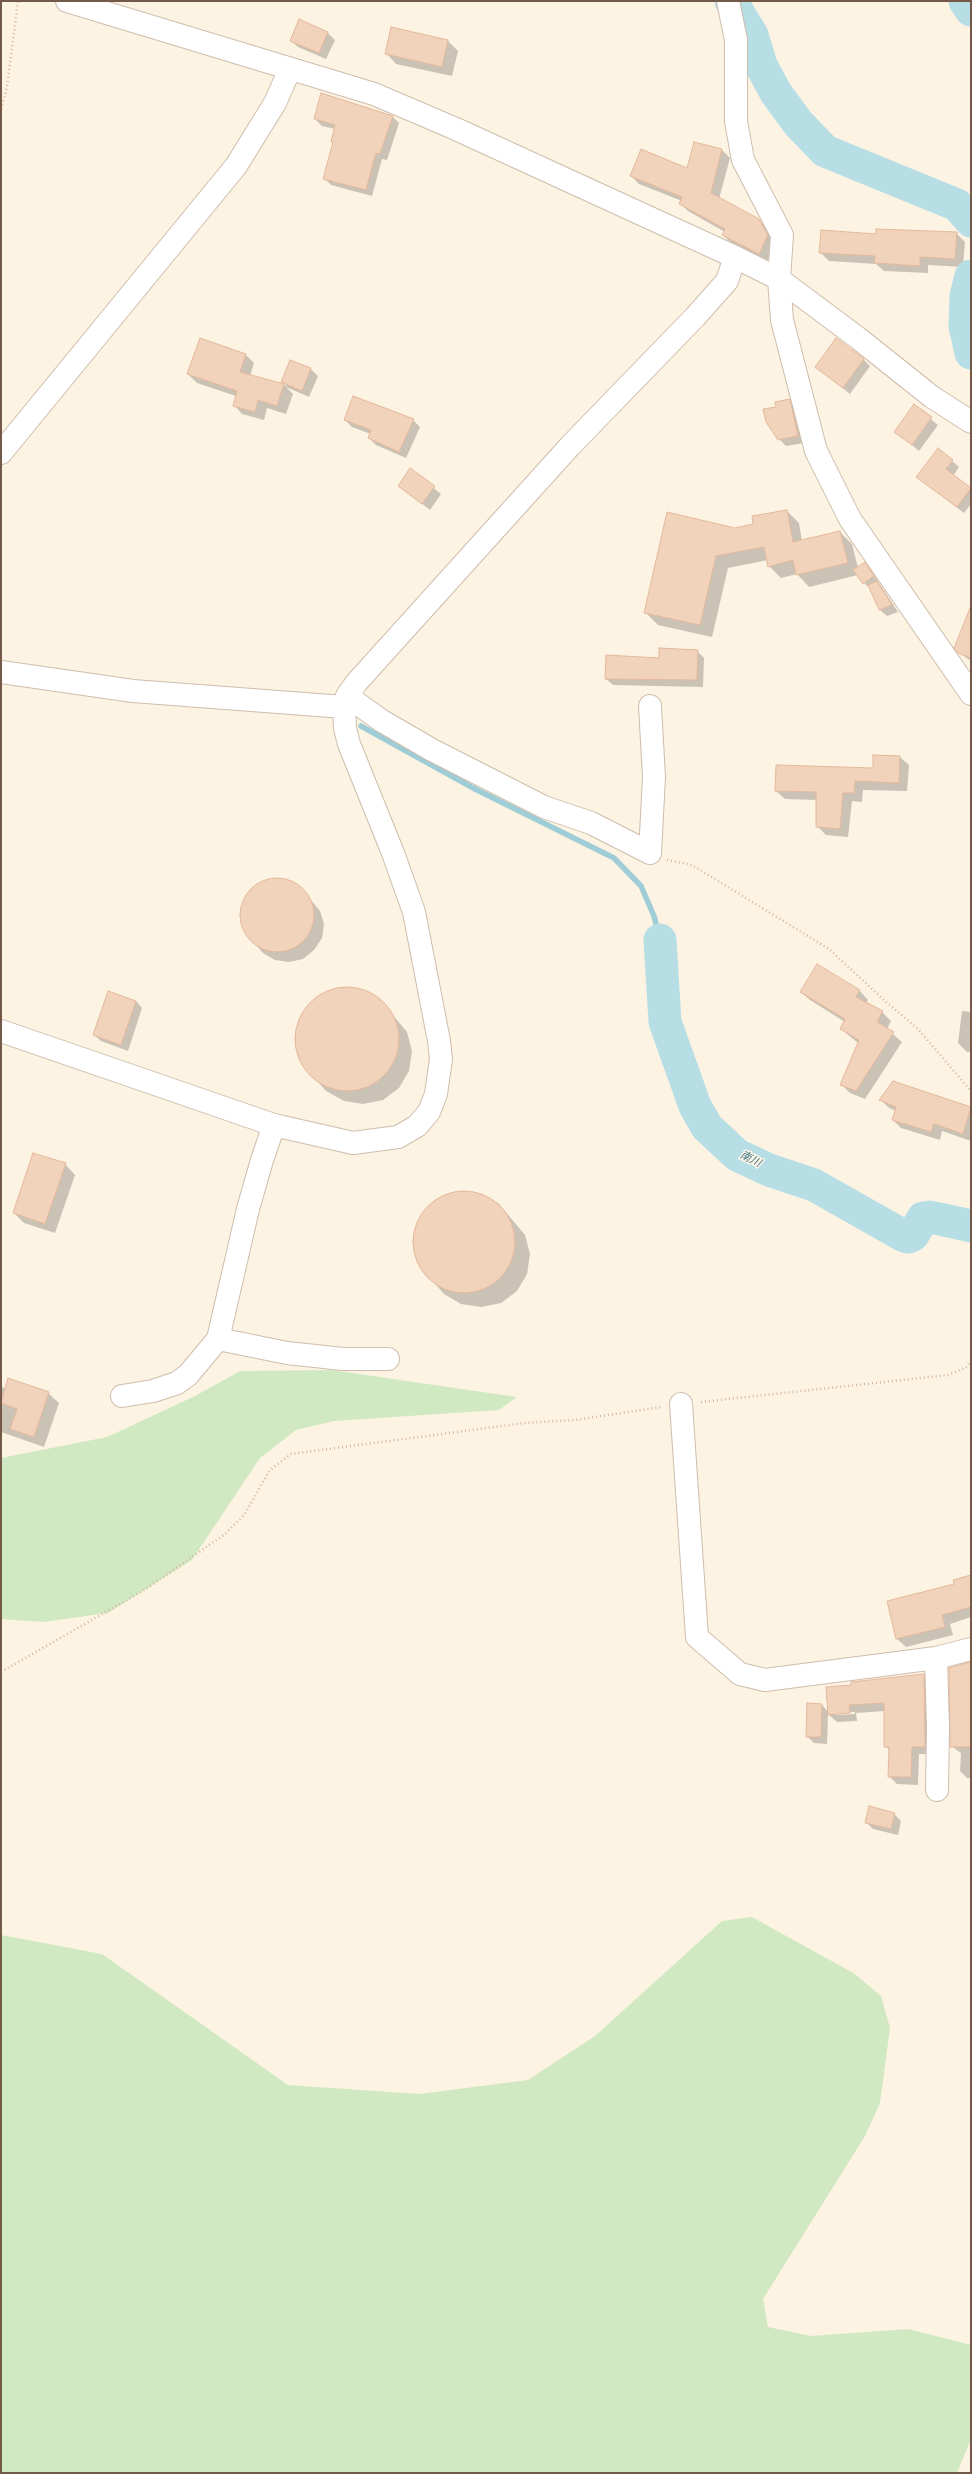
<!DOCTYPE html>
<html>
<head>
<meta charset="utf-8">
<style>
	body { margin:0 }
	#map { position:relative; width:972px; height:2474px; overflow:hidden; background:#fcf3e3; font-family:Overpass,sans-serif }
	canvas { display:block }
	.frame { position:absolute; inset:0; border:2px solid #745949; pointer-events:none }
</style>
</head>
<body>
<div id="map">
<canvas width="972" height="2474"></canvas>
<div class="frame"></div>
</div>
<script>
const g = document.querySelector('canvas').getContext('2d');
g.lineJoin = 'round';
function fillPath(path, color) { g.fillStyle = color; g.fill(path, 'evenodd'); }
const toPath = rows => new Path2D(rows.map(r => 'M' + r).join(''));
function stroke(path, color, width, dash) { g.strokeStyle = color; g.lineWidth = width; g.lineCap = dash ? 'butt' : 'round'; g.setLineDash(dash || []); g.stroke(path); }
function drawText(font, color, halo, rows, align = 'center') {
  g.font = font + ' Overpass,"Noto Sans JP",sans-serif'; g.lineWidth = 3; g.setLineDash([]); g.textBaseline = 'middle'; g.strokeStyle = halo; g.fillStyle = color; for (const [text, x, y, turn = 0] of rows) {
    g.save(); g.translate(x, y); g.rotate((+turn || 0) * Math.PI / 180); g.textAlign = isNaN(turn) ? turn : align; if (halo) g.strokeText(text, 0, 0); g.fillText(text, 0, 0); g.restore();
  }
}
const green = toPath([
	[331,1370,517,1397,499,1410,334,1421,296,1430,260,1458,192,1560,108,1613,43,1622,1,1619,1,1458,107,1437,195,1396,240,1371],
	[752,1917,855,1974,881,1996,890,2028,880,2103,865,2136,763,2299,768,2327,811,2336,908,2329,971,2345,971,2439,957,2473,1,2473,1,1935,102,1954,288,2085,419,2094,528,2080,595,2036,722,1921]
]);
const shadow = toPath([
	[300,21,328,33,335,40,326,59,298,47,291,40],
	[448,41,458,51,452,76,396,64,386,53],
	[392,116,399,123,387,160,382,159,372,196,331,185,324,178,334,143,332,141,335,129,322,126,315,119],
	[695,143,722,150,730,158,719,199,759,220,767,228,776,244,767,261,731,243,723,235,725,232,688,211,680,203,682,201,639,184,631,176,688,170],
	[956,233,965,242,963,267,928,265,928,273,884,271,876,264,829,261,820,252,877,235],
	[245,354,254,363,250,376,287,386,282,382,291,361,311,369,318,376,309,397,286,387,293,394,286,414,267,408,264,420,242,414,234,405,236,396,197,383,188,374],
	[863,359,870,366,850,394,816,367],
	[789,400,796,407,804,443,786,446,779,439,777,408],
	[915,406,938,425,919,451,896,432],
	[345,420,413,420,420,427,406,458,376,445,369,438,371,434,352,427],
	[938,449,959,467,953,476,971,489,971,504,964,513,917,477],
	[411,470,441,494,430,510,399,486],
	[787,511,799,523,802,541,840,532,852,544,858,568,868,566,898,612,887,616,880,610,869,585,867,586,858,575,809,587,797,574,781,578,769,566,768,560,728,568,712,637,658,625,645,612,735,529,754,525],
	[971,624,971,661,958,652],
	[697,651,704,658,703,687,613,685,606,679,660,659],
	[900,757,909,765,907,791,863,790,862,802,852,801,848,837,826,835,817,826,817,800,785,799,776,791,874,769],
	[275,879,289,881,301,888,320,911,324,924,322,938,314,950,303,959,289,962,275,960,263,953,244,931,240,917,243,903,250,891,261,882],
	[344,988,364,991,381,1001,407,1032,412,1051,409,1071,399,1088,383,1100,363,1104,344,1101,326,1091,300,1061,295,1042,299,1022,309,1005,325,993],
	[860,991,868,1000,866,1003,882,1012,891,1021,887,1029,902,1042,865,1099,850,1093,841,1084,858,1043,841,1029,845,1022,810,1000,801,992],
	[136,1001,142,1008,128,1051,101,1041,94,1035],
	[962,1011,971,1012,971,1052,967,1052,958,1043],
	[893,1083,971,1108,971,1141,942,1131,940,1140,901,1128,893,1120,896,1111,889,1108,881,1100],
	[65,1164,75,1175,55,1233,24,1223,14,1213],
	[462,1191,482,1194,499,1204,525,1235,530,1254,527,1274,517,1291,501,1303,481,1307,461,1304,444,1294,418,1264,413,1244,416,1225,426,1208,443,1196],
	[8,1379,48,1393,59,1403,44,1447,1,1432,1,1387,5,1388],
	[971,1576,971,1617,950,1624,953,1635,906,1647,897,1639,888,1602,956,1585],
	[971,1663,971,1778,967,1778,960,1771,961,1753,951,1746],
	[924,1675,931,1682,932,1754,919,1754,918,1785,897,1784,889,1776,890,1751,885,1746,885,1711,856,1713,857,1721,837,1722,828,1714,827,1744,814,1743,807,1736,822,1705,829,1713,852,1686],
	[855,1712,855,1714,835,1715,835,1713],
	[894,1814,901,1821,898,1835,873,1829,866,1822]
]);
const stream = toPath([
	[361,726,475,789,614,858,641,886,654,916,660,940]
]);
const river = toPath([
	[731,1,752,35,761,65,776,93,798,123,825,151,957,205,971,221],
	[965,1,971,10],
	[971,276,966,296,965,326,971,353],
	[660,940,665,1022,695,1106,707,1127,737,1155,769,1170,814,1185,904,1236,909,1237,913,1235,923,1218,930,1217,971,1226]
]);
const building = toPath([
	[299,19,328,32,319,53,290,41,299,19],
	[391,27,448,40,442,67,385,54,391,27],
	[321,93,393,116,380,154,376,153,366,190,323,179,333,142,331,142,335,125,314,119,321,93],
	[694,142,722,149,711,193,759,219,768,235,759,254,722,235,725,229,679,204,682,197,630,176,641,149,687,168,694,142],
	[876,229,957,232,955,259,920,257,920,266,874,263,875,256,819,253,821,230,876,234,876,229],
	[200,338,246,354,240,372,284,384,277,406,258,400,255,412,233,406,237,391,187,374,200,338],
	[836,338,864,359,843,388,815,367,836,338],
	[290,360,311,368,302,391,281,382,290,360],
	[353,396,414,419,399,452,368,438,371,430,344,420,353,396],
	[790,399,798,436,778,440,766,422,763,409,776,407,775,402,790,399],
	[914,404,932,417,912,445,894,432,914,404],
	[938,448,953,460,946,469,971,488,957,507,916,477,938,448],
	[410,468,435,486,422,504,398,486,410,468],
	[787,510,793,542,840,531,848,563,796,575,793,560,768,567,764,547,716,556,700,625,644,613,667,512,735,528,753,524,752,516,787,510],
	[865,562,874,576,863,584,853,570,865,562],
	[877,581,892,605,879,610,868,585,877,581],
	[970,608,971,608,971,658,958,653,954,648,970,608],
	[659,648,698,650,697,680,605,679,606,655,659,658,659,648],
	[873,755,900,756,899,783,855,781,854,793,843,793,840,829,816,827,816,792,775,791,776,765,873,768,873,755],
	'240 915a37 37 0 1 1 74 0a37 37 0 1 1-74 0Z',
	[817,964,860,990,856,997,883,1011,877,1022,894,1032,856,1091,840,1085,859,1040,840,1029,845,1019,800,992,817,964],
	'295 1039a52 52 0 1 1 104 0a52 52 0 1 1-104 0Z',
	[108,991,136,1001,121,1045,93,1035,108,991],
	[893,1081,971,1107,963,1134,934,1124,931,1132,892,1120,896,1107,879,1100,893,1081],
	[33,1153,66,1163,45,1224,13,1213,33,1153],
	'413 1242a51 51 0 1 1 102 0a51 51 0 1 1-102 0Z',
	[8,1378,49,1392,34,1437,10,1429,17,1409,1,1403,8,1378],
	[971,1575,971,1607,942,1615,945,1627,896,1639,887,1601,954,1584,953,1580,971,1575],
	[971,1662,971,1747,950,1747,949,1668,971,1662],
	[924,1674,925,1747,912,1747,911,1777,888,1777,889,1747,884,1747,884,1703,849,1705,850,1713,828,1715,826,1687,851,1685,851,1682,924,1674],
	[807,1703,822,1704,821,1737,806,1737,807,1703],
	[869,1806,895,1813,891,1829,865,1823,869,1806]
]);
const path = toPath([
	[1,109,7,87,18,1],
	[667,860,692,865,829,949,885,1001,918,1029,971,1091],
	[701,1402,948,1375,967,1367,971,1360],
	[1,1672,146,1589,225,1534,244,1515,270,1470,291,1454,524,1423,575,1420,662,1407]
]);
const minor = toPath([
	[67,1,374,94,456,129,735,257,779,279,858,338,932,397,971,422],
	[728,1,736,40,736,121,743,160,782,235,779,279,782,320,816,451,850,519,971,694],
	[1,453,236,166,275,103,290,69],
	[1,672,133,691,344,707],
	[347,696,382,721,432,750,544,807,591,823,650,853,654,777,650,706],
	[1,1031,274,1125,353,1143,398,1137,417,1126,429,1112,436,1094,441,1059,439,1041,414,912,393,853,349,744,345,728,344,707,347,696,357,682,570,446,695,317,727,281,735,257],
	[218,1339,287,1353,343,1359,388,1359],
	[122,1396,153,1391,177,1383,188,1375,218,1339,248,1209,262,1160,274,1125],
	[681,1404,697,1637,740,1674,765,1680,936,1658,938,1726,937,1790],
	[936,1658,971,1649]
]);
const waterNames = [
	["南川",750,1160,27]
];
fillPath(green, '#d1e9c2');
fillPath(shadow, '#0003');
stroke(stream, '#9ecdd7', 5.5);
stroke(river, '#b8dee5', 33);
fillPath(building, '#f1d2bb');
stroke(building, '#e4b89b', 1);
stroke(minor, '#cfbdad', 24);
stroke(path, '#d6b59e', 2.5, [1, 3]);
stroke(minor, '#fff', 22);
drawText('italic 11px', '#407580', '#fff7e9', waterNames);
</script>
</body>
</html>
